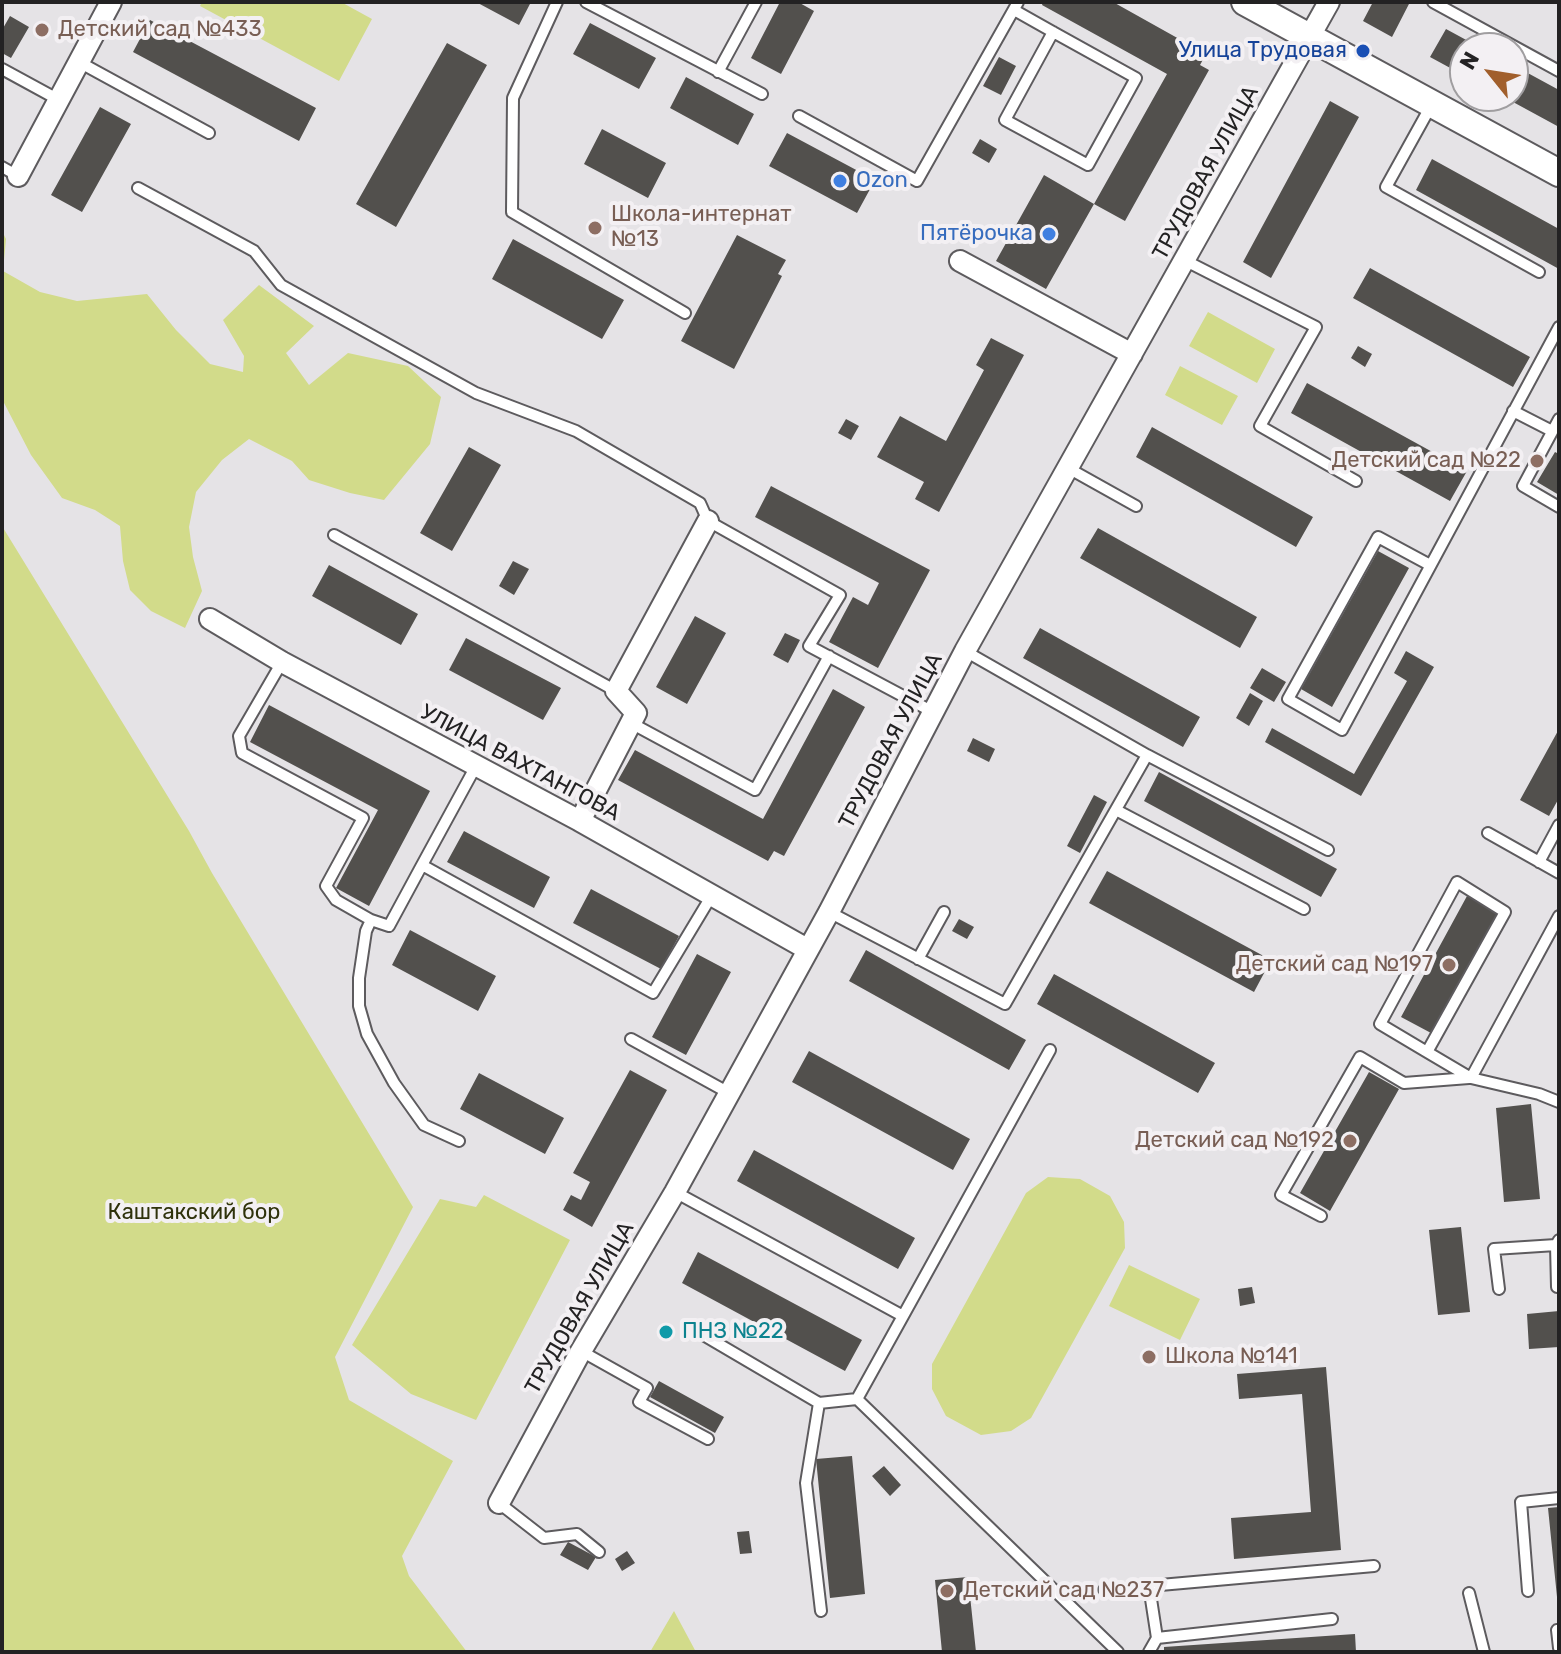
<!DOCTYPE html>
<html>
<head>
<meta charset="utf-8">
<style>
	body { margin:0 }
	#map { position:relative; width:1561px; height:1654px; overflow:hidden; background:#e5e3e6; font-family:Rubik,sans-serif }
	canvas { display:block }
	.frame { position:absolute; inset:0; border:4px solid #232223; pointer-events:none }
	.north { position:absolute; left:1449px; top:32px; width:80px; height:80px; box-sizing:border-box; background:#f3f0f3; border:2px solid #a09ea0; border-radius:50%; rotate:300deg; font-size:22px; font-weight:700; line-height:32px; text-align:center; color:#232223 }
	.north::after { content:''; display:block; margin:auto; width:28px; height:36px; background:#a15f2c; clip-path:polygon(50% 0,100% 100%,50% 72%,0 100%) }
</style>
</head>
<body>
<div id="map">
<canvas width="1561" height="1654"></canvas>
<div class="frame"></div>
<div class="north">N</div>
</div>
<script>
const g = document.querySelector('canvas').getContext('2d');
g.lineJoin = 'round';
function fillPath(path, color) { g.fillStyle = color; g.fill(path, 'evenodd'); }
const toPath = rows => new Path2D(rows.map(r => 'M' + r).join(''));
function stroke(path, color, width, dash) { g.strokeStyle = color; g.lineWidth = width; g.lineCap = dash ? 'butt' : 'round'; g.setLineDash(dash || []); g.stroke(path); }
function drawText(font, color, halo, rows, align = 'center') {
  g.font = font + ' Rubik,sans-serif'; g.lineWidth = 8; g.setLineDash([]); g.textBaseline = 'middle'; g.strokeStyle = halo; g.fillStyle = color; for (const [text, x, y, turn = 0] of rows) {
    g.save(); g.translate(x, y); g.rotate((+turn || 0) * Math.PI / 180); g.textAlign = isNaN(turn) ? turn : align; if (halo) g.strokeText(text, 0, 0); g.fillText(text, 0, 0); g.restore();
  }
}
const green = toPath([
	[202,2,341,2,372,19,339,81,200,6],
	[2,231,6,239,3,271,40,292,77,301,147,294,176,330,210,364,243,372,244,356,223,320,259,285,314,326,286,353,309,385,348,353,408,366,441,397,430,444,384,500,350,493,309,480,292,461,249,439,222,460,196,492,189,527,193,557,202,591,185,628,151,611,130,590,123,561,120,526,95,510,62,498,31,455,2,399],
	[1208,312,1275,349,1257,383,1189,346],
	[1180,366,1238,396,1222,425,1165,395],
	[2,526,189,831,212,873,413,1207,335,1357,349,1400,453,1461,402,1556,409,1576,467,1652,2,1652],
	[1048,1177,1080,1179,1110,1196,1124,1222,1125,1248,1031,1418,1011,1431,981,1435,946,1416,932,1389,932,1364,1026,1193],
	[484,1195,570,1240,476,1420,411,1394,352,1345,440,1199,476,1207],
	[1129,1265,1200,1299,1180,1340,1109,1306],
	[674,1611,696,1652,650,1652]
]);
const building = toPath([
	[476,2,531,2,519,25],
	[780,2,798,2,814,11,781,74,751,58],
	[1043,2,1113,2,1206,54,1200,65,1209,70,1125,221,1094,204,1167,74,1042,5],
	[1373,2,1410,2,1392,37,1363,21],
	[10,16,29,27,11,58,2,53,2,30],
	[150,20,316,108,299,141,133,52],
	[590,23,656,58,639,89,573,54],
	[1446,29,1481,48,1465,48,1465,76,1430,57],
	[447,43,487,65,396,227,356,204],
	[999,57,1016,66,1001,95,983,86],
	[1513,65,1559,90,1559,127,1502,96,1513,96],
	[686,77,754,114,738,145,670,108],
	[1330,101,1359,117,1271,278,1243,262],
	[100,107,131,124,82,212,51,195],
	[602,129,666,163,648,198,584,164],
	[787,133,875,180,857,213,769,166],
	[980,139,997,149,989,163,972,153],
	[1432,159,1559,229,1559,269,1416,190],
	[1044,175,1094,204,1046,289,996,261],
	[737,235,786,260,778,274,782,276,734,369,681,341],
	[513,239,624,300,602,339,492,279],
	[1370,268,1530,357,1513,387,1353,298],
	[991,338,1024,355,939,512,915,499,924,482,877,457,900,416,946,441,984,370,976,365],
	[1358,346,1372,354,1365,367,1351,358],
	[1307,383,1467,471,1450,501,1291,413],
	[846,419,859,426,851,440,838,433],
	[1152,427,1313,517,1296,547,1136,457],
	[469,447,501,465,452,551,420,533],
	[1555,452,1559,454,1559,495,1537,482],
	[771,486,930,570,878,668,829,642,853,597,868,605,879,583,755,517],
	[1098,528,1257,617,1240,648,1080,558],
	[1378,551,1409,568,1332,707,1301,689],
	[513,561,529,569,514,595,499,586],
	[329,565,418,614,401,645,312,596],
	[695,616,726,633,687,704,656,687],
	[1040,628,1200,717,1183,747,1023,658],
	[785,633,800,640,788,663,773,655],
	[466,638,561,688,543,720,449,670],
	[1406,651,1434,667,1361,796,1265,742,1272,728,1354,774,1407,681,1394,673],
	[1262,668,1286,682,1274,702,1250,688],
	[833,689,865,707,784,856,774,851,768,861,618,780,635,750,763,819],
	[1250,693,1263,701,1249,726,1236,718],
	[269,705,430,791,369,906,336,888,378,810,250,742],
	[1559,729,1559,798,1549,816,1520,800],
	[973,738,995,749,989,762,967,751],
	[1159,772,1337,869,1321,897,1144,801],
	[1094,795,1107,802,1080,853,1067,846],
	[464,831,550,877,534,908,447,862],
	[1107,871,1271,960,1254,992,1089,903],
	[591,889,679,936,661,969,573,923],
	[1467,896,1498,913,1431,1033,1401,1017],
	[959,919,974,927,967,939,952,931],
	[410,930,496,976,478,1011,392,965],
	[866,950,1026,1040,1009,1070,849,981],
	[697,954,731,972,686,1055,652,1037],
	[1054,974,1215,1063,1198,1093,1037,1004],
	[809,1051,970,1139,953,1170,792,1082],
	[630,1070,667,1090,592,1227,563,1210,571,1195,581,1200,590,1182,573,1173],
	[1369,1072,1399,1089,1330,1211,1300,1193],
	[479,1073,564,1118,545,1154,460,1109],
	[1531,1104,1540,1199,1504,1202,1496,1108],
	[754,1150,915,1238,898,1269,737,1181],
	[1461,1227,1470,1312,1438,1315,1429,1230],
	[698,1252,862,1340,845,1371,682,1283],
	[1252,1287,1255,1303,1240,1306,1238,1289],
	[1559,1311,1559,1347,1529,1349,1527,1314],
	[1326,1367,1341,1550,1234,1559,1231,1518,1311,1512,1302,1394,1239,1399,1237,1374],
	[659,1381,724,1417,715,1433,650,1397],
	[852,1456,865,1594,830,1598,816,1459],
	[884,1466,901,1485,890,1496,872,1476],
	[1559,1507,1559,1597,1557,1597,1548,1508],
	[749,1531,752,1553,740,1554,737,1532],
	[568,1542,596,1557,588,1570,560,1555],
	[627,1551,635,1563,622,1571,615,1559],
	[968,1577,976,1652,942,1652,935,1580],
	[1355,1634,1356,1652,1164,1652,1164,1647]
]);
const service = toPath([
	[557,2,513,98,512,212,685,313],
	[586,2,762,94],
	[1433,2,1559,71],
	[1014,10,1053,32,1136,78,1088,165,1005,120,1053,32],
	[79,62,209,133],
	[2,69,59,100],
	[718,72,756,2],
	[1432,104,1386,187,1539,272],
	[799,116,917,181,1018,2],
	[2,167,18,176],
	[138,188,254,251,281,285,476,393,576,431,700,503,708,521,840,595,809,646,933,712],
	[1184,260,1316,327,1260,426,1356,481],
	[1513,411,1552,431],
	[1559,419,1523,486,1559,507],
	[1068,468,1136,506],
	[334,535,616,691],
	[1430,565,1378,537,1288,699,1342,730,1559,327],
	[282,662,239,736,242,753,363,818,326,886,336,900,371,920,389,926,422,865,653,993,712,895],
	[631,723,755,790,829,656],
	[1147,755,1328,850],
	[1116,810,1304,909],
	[1488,833,1559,873],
	[1539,862,1559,825],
	[422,865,476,766],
	[829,912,1005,1004,1147,755,965,651],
	[1559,916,1471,1078,1539,1094,1559,1102],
	[371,920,366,931,359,978,359,1006,367,1034,394,1083,424,1125,459,1141],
	[918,959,944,912],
	[631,1039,729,1093],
	[1427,1052,1505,912,1457,882,1380,1024,1427,1052,1471,1078],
	[675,1192,903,1316,857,1399,1118,1652],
	[1321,1216,1281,1195,1360,1057,1404,1083,1469,1078],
	[1556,1245,1557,1287],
	[1499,1289,1494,1249,1556,1245,1559,1240],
	[903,1316,1050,1050],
	[688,1326,819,1403,857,1399],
	[581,1351,647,1388,639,1402,708,1439],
	[819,1403,806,1483,821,1611],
	[499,1503,544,1538,577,1534,599,1552],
	[1149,1586,1157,1638],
	[1104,1590,1374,1566],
	[1528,1591,1521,1502,1559,1498],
	[1469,1593,1484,1652],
	[1557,1630,1559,1648],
	[1149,1652,1157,1638,1332,1619]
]);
const minor = toPath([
	[18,176,111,2],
	[960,261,1132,354],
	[210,619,282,662,580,821,807,949],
	[580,821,636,713,616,691,708,521],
	[499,1503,581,1351,675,1192,829,912,965,651,1329,2]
]);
const tertiary = toPath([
	[1245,2,1559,173]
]);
const markers = [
	[42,30,8,"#8d6e63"],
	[1363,51,8,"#1a4fb4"],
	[840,181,8,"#3f7fe0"],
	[595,228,8,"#8d6e63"],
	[1049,234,8,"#3f7fe0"],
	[1537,461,8,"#8d6e63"],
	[1449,965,8,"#8d6e63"],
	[1350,1141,8,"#8d6e63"],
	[666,1332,8,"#0f9aa8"],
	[1149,1357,8,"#8d6e63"],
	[947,1591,8,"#8d6e63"]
];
const educationNames = [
	["Детский сад №433",58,30],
	["Школа-интернат",611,215],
	["№13",611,240],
	["Детский сад №22",1521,461,"right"],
	["Детский сад №197",1433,965,"right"],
	["Детский сад №192",1334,1141,"right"],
	["Школа №141",1165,1357],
	["Детский сад №237",963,1591]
];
const transitNames = [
	["Улица Трудовая",1347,51]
];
const streetNames = [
	["ТРУДОВАЯ УЛИЦА",1206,173,-61],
	["ТРУДОВАЯ УЛИЦА",891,741,-62],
	["УЛИЦА ВАХТАНГОВА",520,763,28],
	["ТРУДОВАЯ УЛИЦА",580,1308,-60]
];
const shopNames = [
	["Ozon",856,181],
	["Пятёрочка",1033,234,"right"]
];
const parkNames = [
	["Каштакский бор",194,1213]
];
const cultureNames = [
	["ПНЗ №22",682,1332]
];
fillPath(green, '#d2db8a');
fillPath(building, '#52504d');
stroke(service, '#5d5b5e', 14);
stroke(minor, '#5d5b5e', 24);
stroke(tertiary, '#5d5b5e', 30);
stroke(service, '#fff', 10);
stroke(minor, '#fff', 20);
stroke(tertiary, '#fff', 26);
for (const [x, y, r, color] of markers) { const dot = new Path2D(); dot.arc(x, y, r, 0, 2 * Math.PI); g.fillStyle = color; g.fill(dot); stroke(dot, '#f3f0f3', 3); }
drawText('22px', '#785e54', '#f3f0f3', educationNames, 'left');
drawText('22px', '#164399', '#f3f0f3', transitNames, 'right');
drawText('22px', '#232223', '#f3f0f3', streetNames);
drawText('22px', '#366cbe', '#f3f0f3', shopNames, 'left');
drawText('22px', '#2f320b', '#f3f0f3', parkNames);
drawText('22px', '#0d838f', '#f3f0f3', cultureNames, 'left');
</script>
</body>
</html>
